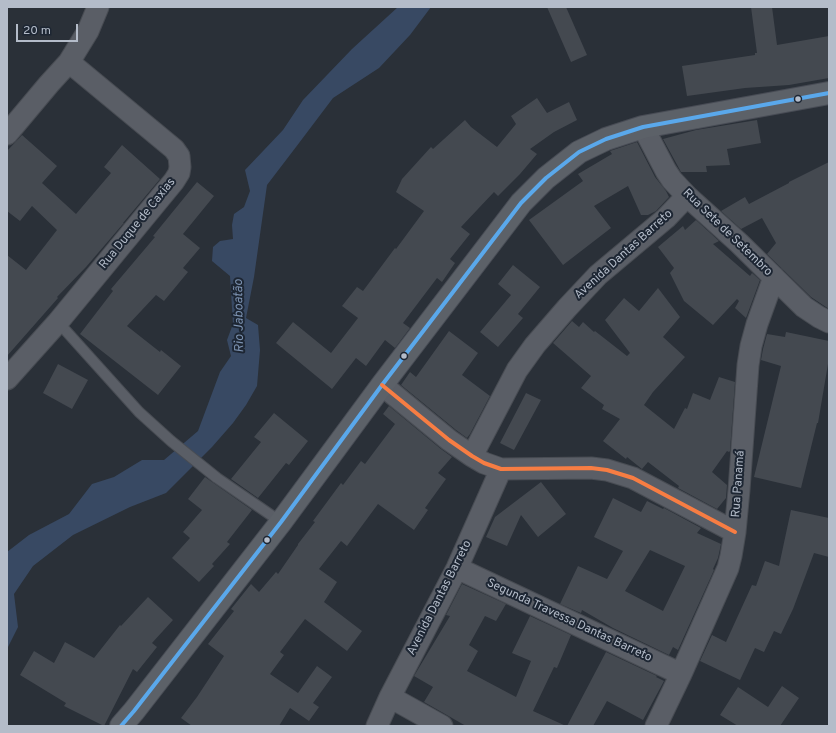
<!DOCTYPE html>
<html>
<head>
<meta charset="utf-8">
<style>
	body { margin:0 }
	#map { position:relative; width:836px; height:733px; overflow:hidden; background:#2a3038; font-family:Overpass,sans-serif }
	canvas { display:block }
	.frame { position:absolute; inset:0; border:8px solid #b4bcc9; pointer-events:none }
	.scale { position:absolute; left:16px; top:24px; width:62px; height:18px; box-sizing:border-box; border:2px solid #b4bcc9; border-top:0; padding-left:5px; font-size:12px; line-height:14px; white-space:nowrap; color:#b4bcc9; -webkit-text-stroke:3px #1d2633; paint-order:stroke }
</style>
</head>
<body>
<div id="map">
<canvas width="836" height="733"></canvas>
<div class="frame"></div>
<div class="scale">20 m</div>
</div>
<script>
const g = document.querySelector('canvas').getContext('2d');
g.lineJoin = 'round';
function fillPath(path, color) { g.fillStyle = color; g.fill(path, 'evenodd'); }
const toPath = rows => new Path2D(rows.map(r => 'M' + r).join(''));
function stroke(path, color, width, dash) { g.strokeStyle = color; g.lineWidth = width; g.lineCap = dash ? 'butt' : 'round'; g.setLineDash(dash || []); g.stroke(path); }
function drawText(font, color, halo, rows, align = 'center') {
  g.font = font + ' Overpass,sans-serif'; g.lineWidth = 4; g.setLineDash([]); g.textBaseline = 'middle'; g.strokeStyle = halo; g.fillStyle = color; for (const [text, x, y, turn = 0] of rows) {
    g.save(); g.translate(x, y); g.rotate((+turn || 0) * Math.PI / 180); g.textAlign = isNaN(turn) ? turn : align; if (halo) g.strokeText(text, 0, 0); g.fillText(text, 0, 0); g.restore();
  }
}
const water = toPath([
	[398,7,431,7,410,35,379,68,333,98,296,147,267,185,254,277,246,318,258,325,260,350,257,386,246,405,233,423,212,447,166,493,130,507,73,535,33,566,14,594,18,627,7,649,7,552,29,535,69,514,92,484,114,477,142,460,164,460,198,431,220,372,231,356,227,340,233,324,230,276,212,261,213,247,220,241,233,239,232,225,234,214,244,207,250,191,245,170,283,130,303,100,352,49]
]);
const building = toPath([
	[547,7,566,7,587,55,571,62],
	[751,7,772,7,777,45,829,36,829,78,789,85,745,88,687,96,682,66,755,55,755,53,757,53],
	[537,98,547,113,569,102,577,120,554,132,530,149,537,154,520,174,498,196,494,192,461,227,470,234,450,259,455,263,442,282,437,278,403,323,410,328,395,348,385,340,366,366,356,358,332,389,276,343,293,322,331,353,358,318,342,306,357,287,363,291,395,248,396,249,424,211,396,192,402,179,431,147,433,149,465,120,471,127,497,147,516,124,511,116],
	[757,120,761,143,727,149,730,165,706,166,707,172,681,172,663,139,696,130],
	[22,135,57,166,42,183,76,214,111,173,104,167,122,145,160,179,123,223,124,223,122,225,86,267,57,297,58,298,7,356,7,255,26,270,57,230,32,206,20,221,7,211,7,151],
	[637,142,655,177,666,191,669,197,656,211,648,215,641,215,628,186,594,206,611,228,563,265,529,220,583,181,578,174,612,154,610,151],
	[829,162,829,309,811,297,767,254,776,243,762,218,741,229,721,211,745,197,749,204,789,183,789,182],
	[197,182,214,196,183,234,200,248,183,268,188,272,164,301,156,295,127,326,160,352,161,350,181,366,158,395,80,334,113,291,111,289,155,237,153,236],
	[696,220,719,241,713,244,750,276,752,273,760,280,746,318,735,308,739,301,737,299,713,325,684,301,670,273,674,268,658,247,683,226,685,230],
	[513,265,540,287,518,314,523,318,498,347,480,332,511,295,498,284],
	[658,288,680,317,663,337,685,357,653,392,644,405,674,429,685,408,687,409,693,393,710,400,719,377,735,382,730,451,729,452,727,451,712,472,727,485,726,498,717,509,678,488,679,486,648,462,642,469,627,457,626,459,603,441,620,419,602,409,604,405,581,388,591,376,553,343,572,321,579,327,583,322,594,332,595,331,627,356,630,353,605,320,624,298,639,311],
	[449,331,478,353,462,375,490,396,470,434,467,438,456,430,401,385,410,372,416,377],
	[786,332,829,341,829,358,818,423,817,423,801,488,754,477,781,366,761,360,763,349,767,334,785,337],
	[58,364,88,380,72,409,43,393],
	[526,393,541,400,514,450,500,443],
	[389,406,441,449,452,457,438,473,446,479,425,508,428,510,414,530,378,504,347,546,341,541,319,569,337,582,324,602,362,631,347,651,305,619,280,652,284,655,270,674,298,693,317,666,332,677,313,703,319,707,309,721,290,708,279,726,192,726,181,718,197,697,224,656,208,644,234,611,231,609,251,584,259,592,276,572,278,574,298,545,298,544,315,522,313,521,341,483,343,485,361,461,365,464,395,424,383,414],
	[274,413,308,441,289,465,286,463,258,498,231,479,261,442,254,437],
	[205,477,252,510,227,542,230,544,212,564,214,566,199,582,172,558,190,538,183,532,202,510,188,499],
	[541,482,566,514,538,537,521,515,507,546,486,537,495,517],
	[613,498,641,512,647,501,663,509,664,508,701,528,697,533,721,544,718,558,713,569,714,570,678,650,673,647,669,655,613,628,582,610,581,613,560,604,578,566,607,579,623,551,594,537],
	[650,550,685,566,663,611,625,591],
	[791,510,829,518,829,557,814,553,793,609,781,634,774,631,764,652,755,648,740,680,700,661,712,635,726,642,752,585,756,586,765,561,779,566],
	[462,584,506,604,496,621,485,616,469,645,478,651,467,671,516,697,531,661,512,653,530,616,571,635,557,668,554,667,533,711,566,726,466,726,424,702,433,687,414,676,450,616,446,615],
	[148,597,173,620,152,643,157,647,137,672,133,669,104,726,64,706,66,703,20,675,34,651,54,663,65,642,94,658,120,625,121,626],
	[606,652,657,676,656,677,664,681,643,720,607,701,593,726,567,726],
	[782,686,799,698,780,726,738,726,720,715,738,687,768,707]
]);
const lane = toPath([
	[58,322,139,412,171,441,217,478,281,522]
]);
const street = toPath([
	[643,127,666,171,672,180,687,196,739,243,804,307,819,317,829,322],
	[7,134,49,84,69,62,88,31,98,7],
	[7,379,58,322,174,181,179,173,180,167,179,156,174,149,69,62],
	[382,385,449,440,472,456,484,463,501,469,591,468,607,470,633,478,735,532],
	[472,456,517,370,535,345,567,308,598,275,666,218,687,196],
	[457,568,681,674],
	[390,697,442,726],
	[377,726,390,697,457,568,501,469],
	[656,726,681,674,728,568,731,556,735,532,739,490,748,365,751,346,757,324,774,277]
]);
const primary = toPath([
	[121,726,134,711,281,522,382,385,521,203,546,178,579,152,606,139,643,127,829,93]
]);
const bus1 = toPath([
	[121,726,134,711,281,522,382,385,521,203,546,178,579,152,606,139,643,127,829,93]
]);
const bus2 = toPath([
	[382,385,449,440,472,456,484,463,501,469,591,468,607,470,633,478,735,532]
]);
const markers = [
	[798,99,3.5,"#b4bcc9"],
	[404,356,3.5,"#b4bcc9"],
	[267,540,3.5,"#b4bcc9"]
];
const streetNames = [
	["Rua Duque de Caxias",138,224,-51],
	["Rua Sete de Setembro",727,233,44],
	["Avenida Dantas Barreto",624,255,-42],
	["Rua Panamá",739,484,-86],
	["Avenida Dantas Barreto",440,598,-63],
	["Segunda Travessa Dantas Barreto",569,621,25]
];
const waterNames = [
	["Rio Jaboatão",240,316,-91]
];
fillPath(water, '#384963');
fillPath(building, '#444950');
stroke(lane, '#484c53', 12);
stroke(street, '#484c53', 23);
stroke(primary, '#484c55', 24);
stroke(lane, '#5a5e66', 10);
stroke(street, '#5a5e66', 21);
stroke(primary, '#5c6168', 22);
stroke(bus1, '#5aa8eb', 4);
stroke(bus2, '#f77d43', 4);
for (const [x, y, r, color] of markers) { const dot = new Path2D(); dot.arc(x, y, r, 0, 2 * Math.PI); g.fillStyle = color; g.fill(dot); stroke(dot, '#1d2633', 1.5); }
drawText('12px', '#b4bcc9', '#1d2633', streetNames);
drawText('italic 13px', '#7c92b1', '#1d2633', waterNames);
</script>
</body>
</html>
